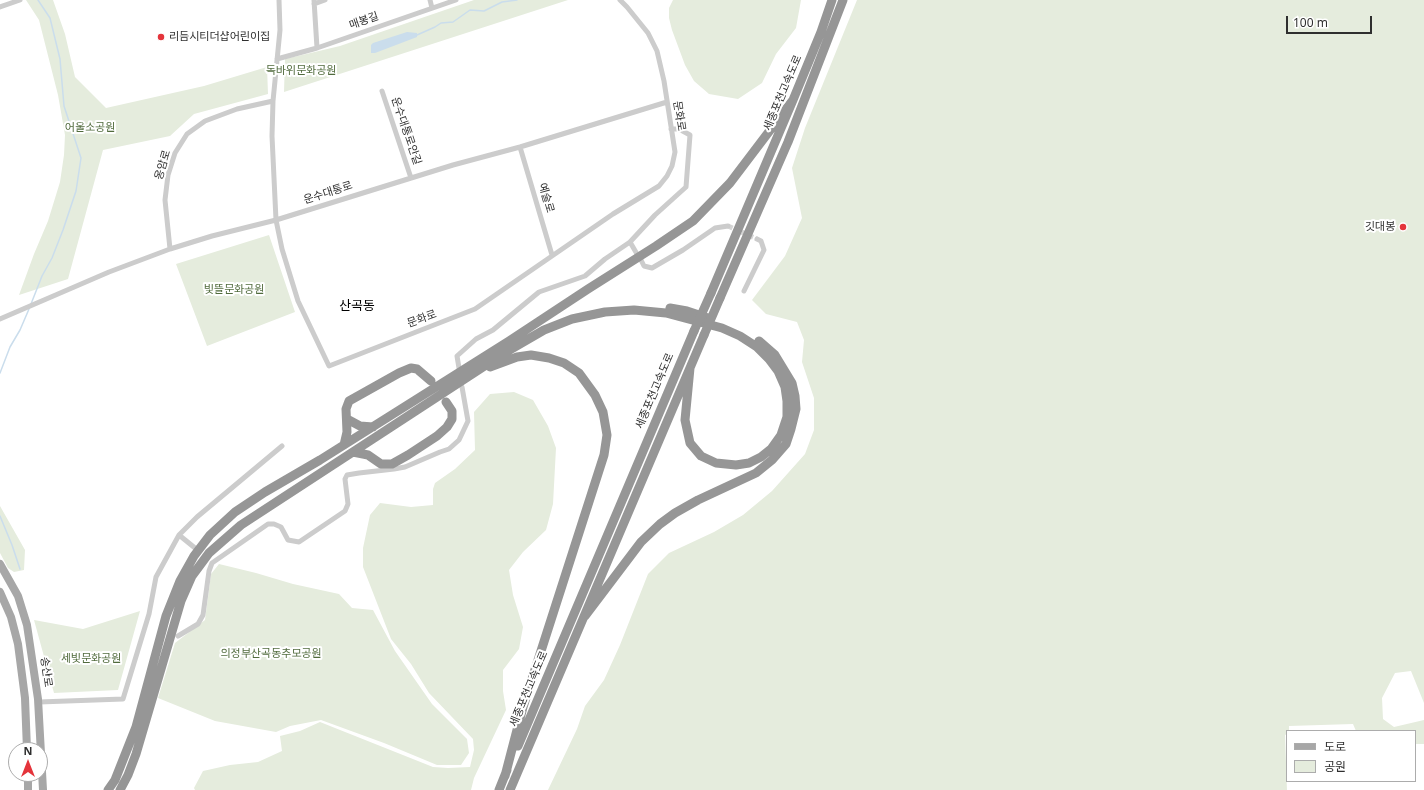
<!DOCTYPE html>
<html>
<head>
<meta charset="utf-8">
<style>
	body { margin:0 }
	#map { position:relative; width:1424px; height:790px; overflow:hidden; background:#fff; font-family:"Noto Sans","Noto Sans KR",sans-serif }
	canvas { display:block }
	.legend { position:absolute; left:1286px; top:730px; width:130px; height:52px; box-sizing:border-box; background:#fff; border:1px solid #acacac; margin:0; padding:5px 7px; list-style:none; font-size:12px; color:#2f2f2f }
	.legend li { display:flex; align-items:center; gap:8px; height:20px }
	.legend b { width:20px; border:1px solid #acacac }
	.north { position:absolute; left:8px; top:742px; width:40px; height:40px; box-sizing:border-box; background:#fff; border:1px solid #acacac; border-radius:50%; rotate:0deg; font-size:11px; font-weight:700; line-height:16px; text-align:center; color:#2f2f2f }
	.north::after { content:''; display:block; margin:auto; width:14px; height:18px; background:#e4343b; clip-path:polygon(50% 0,100% 100%,50% 72%,0 100%) }
	.scale { position:absolute; left:1286px; top:16px; width:86px; height:18px; box-sizing:border-box; border:2px solid #2f2f2f; border-top:0; padding-left:5px; font-size:12px; line-height:14px; white-space:nowrap; color:#2f2f2f; -webkit-text-stroke:3px #fff; paint-order:stroke }
</style>
</head>
<body>
<div id="map">
<canvas width="1424" height="790"></canvas>
<ul class="legend">
<li><b style="height:5px;background:#a7a7a7"></b>도로</li>
<li><b style="height:11px;background:#e5ecdd"></b>공원</li>
</ul>
<div class="north">N</div>
<div class="scale">100 m</div>
</div>
<script>
const g = document.querySelector('canvas').getContext('2d');
g.lineJoin = 'round';
function fillPath(path, color) { g.fillStyle = color; g.fill(path, 'evenodd'); }
const toPath = rows => new Path2D(rows.map(r => 'M' + r).join(''));
function stroke(path, color, width, dash) { g.strokeStyle = color; g.lineWidth = width; g.lineCap = dash ? 'butt' : 'round'; g.setLineDash(dash || []); g.stroke(path); }
function drawText(font, color, halo, rows, align = 'center') {
  g.font = font + ' "Noto Sans","Noto Sans KR",sans-serif'; g.lineWidth = 4; g.setLineDash([]); g.textBaseline = 'middle'; g.strokeStyle = halo; g.fillStyle = color; for (const [text, x, y, turn = 0] of rows) {
    g.save(); g.translate(x, y); g.rotate((+turn || 0) * Math.PI / 180); g.textAlign = isNaN(turn) ? turn : align; if (halo) g.strokeText(text, 0, 0); g.fillText(text, 0, 0); g.restore();
  }
}
const green = toPath([
	[26,0,53,0,65,34,75,77,106,108,204,86,267,67,268,94,194,114,170,136,103,150,68,279,19,295,34,254,48,221,60,182,64,155,65,135,58,95,39,20],
	[474,0,568,0,284,92,285,59,340,46],
	[673,0,801,0,796,28,776,54,762,83,738,99,709,94,694,81,685,65,672,30,669,18,669,8],
	[857,0,1424,0,1424,703,1411,671,1395,673,1382,698,1383,719,1394,727,1424,720,1424,744,1415,744,1415,731,1356,731,1353,724,1289,726,1289,731,1287,731,1287,734,1285,735,1287,790,548,790,577,729,585,706,604,680,620,645,648,574,669,553,714,532,743,515,772,491,805,454,814,430,814,398,802,362,804,340,797,322,766,314,752,300,785,256,802,218,792,168,805,128],
	[269,235,295,312,207,346,176,264],
	[514,392,533,400,548,426,556,448,553,504,546,530,523,552,509,570,513,595,523,627,519,649,503,670,503,691,506,710,474,778,471,790,195,790,194,788,203,771,230,765,258,762,282,751,280,736,300,731,320,722,433,767,448,768,470,767,474,750,473,739,429,693,411,664,391,639,363,567,363,548,370,515,380,503,411,507,433,505,433,489,435,483,455,469,475,450,474,412,490,394],
	[0,506,25,550,24,570,14,572,8,568,0,553],
	[219,564,256,573,293,584,339,594,352,608,373,610,395,651,432,704,467,739,469,753,461,765,437,765,384,743,321,720,290,726,276,732,215,721,158,698,175,643,205,620,211,574],
	[140,611,118,690,54,693,34,620,83,629]
]);
const water = toPath([
	[407,32,417,33,417,37,375,53,371,53,371,45,373,43]
]);
const stream = toPath([
	[417,35,435,27,441,23,453,22,470,10,484,11,502,2,517,0],
	[31,304,42,276,52,258,63,230,76,191,81,158,64,106,60,59,50,18,38,0],
	[0,373,10,347,20,330,29,309],
	[0,516,12,545,20,569]
]);
const minorTunnel = toPath([
	[728,226,757,239]
]);
const minor = toPath([
	[279,0,280,30,273,101,272,136,276,220,282,249,298,301,329,366,475,309,613,214,659,186,667,176,672,166,675,152,664,81,657,51,648,33,627,7,620,0],
	[314,0,317,48],
	[430,0,432,8],
	[314,4,325,0],
	[0,7,20,0],
	[277,59,317,48,456,0],
	[382,91,411,178],
	[520,147,552,255],
	[170,249,165,200,168,175,175,153,187,134,205,121,237,109,273,101],
	[637,254,630,242,655,215,686,187,690,135,679,129,671,129],
	[641,260,644,266,652,268,683,250,715,228,728,226],
	[744,291,764,250,761,241,757,239],
	[0,319,109,272,170,249,212,236,276,220,453,165,520,147,667,102],
	[459,368,457,356,476,339,493,330,539,292,585,276,605,259,630,242],
	[179,535,195,548],
	[178,636,198,624,203,615,209,571,212,563,268,524,274,524,281,527,288,540,299,542,345,511,348,504,345,479,347,475,359,473,394,469,405,467,440,452,449,449,459,440,468,421,462,387],
	[39,702,123,699,149,614,156,577,179,535,197,517,282,446]
]);
const primary = toPath([
	[0,564,18,596,27,625,38,699,43,790],
	[0,592,11,617,18,644,25,698,27,750],
	[28,774,28,790]
]);
const motorway = toPath([
	[711,293,793,100,821,32,832,0],
	[720,298,788,142,843,0],
	[670,308,687,311,708,318],
	[490,367,517,357,531,355,549,358,564,363,579,373,595,395,603,412,607,435,604,455,523,707,505,776],
	[347,419,360,426,373,427],
	[344,445,347,432,346,409,349,401,399,373,411,368,417,369,431,381],
	[353,452,368,455,381,464,392,464,408,455,437,436,447,427,452,419,452,411,446,402],
	[585,616,641,542,660,524,675,513,698,500,756,473,772,460,786,444,791,429,796,409,795,396,792,383,775,355,759,341],
	[518,746,694,331],
	[108,790,115,780,136,727,166,616,180,581,194,556,210,535,235,512,265,492,320,460,509,341,588,289,656,246,693,221,730,183,793,100],
	[120,790,128,775,136,754,181,601,192,576,209,553,241,525,506,352,544,330,572,319,605,312,634,310,666,313,722,328,740,336,757,347,769,359,778,371,785,387,787,401,787,417,781,435,771,449,761,457,749,463,736,465,716,463,701,456,690,443,685,420,690,368],
	[499,790,507,770],
	[510,790,704,335]
]);
const motorwayBridge = toPath([
	[694,331,711,293],
	[704,335,720,298]
]);
const markers = [
	[161,37,4,"#e4343b"],
	[1403,227,4,"#e4343b"]
];
const streetNames = [
	["매봉길",364,21,-19],
	["세종포천고속도로",783,93,-67],
	["문화로",679,116,81],
	["운수대통로안길",406,131,71],
	["옹암로",163,165,-74],
	["운수대통로",328,193,-18],
	["예술로",546,198,74],
	["문화로",422,319,-20],
	["세종포천고속도로",655,391,-67],
	["송산로",46,672,82],
	["세종포천고속도로",529,689,-67]
];
const poiNames = [
	["리듬시티더샵어린이집",169,37],
	["깃대봉",1395,227,"right"]
];
const parkNames = [
	["독바위문화공원",301,71],
	["어울소공원",90,128],
	["빛뜰문화공원",234,290],
	["의정부산곡동추모공원",271,654],
	["세빛문화공원",91,659]
];
const quarterNames = [
	["산곡동",357,306]
];
fillPath(green, '#e5ecdd');
fillPath(water, '#caddec');
stroke(stream, '#caddec', 1.5);
stroke(minorTunnel, '#d5d5d5', 5, [5, 2.5]);
stroke(minor, '#ccc', 5);
stroke(primary, '#a7a7a7', 8);
stroke(motorway, '#969696', 9);
stroke(motorwayBridge, '#969696', 9);
for (const [x, y, r, color] of markers) { const dot = new Path2D(); dot.arc(x, y, r, 0, 2 * Math.PI); g.fillStyle = color; g.fill(dot); stroke(dot, '#fff', 1.5); }
drawText('11px', '#2f2f2f', '#fff', streetNames);
drawText('11px', '#2f2f2f', '#fff', poiNames, 'left');
drawText('11px', '#516b3d', '#fff', parkNames);
drawText('13px', '#000', '#fff', quarterNames);
</script>
</body>
</html>
